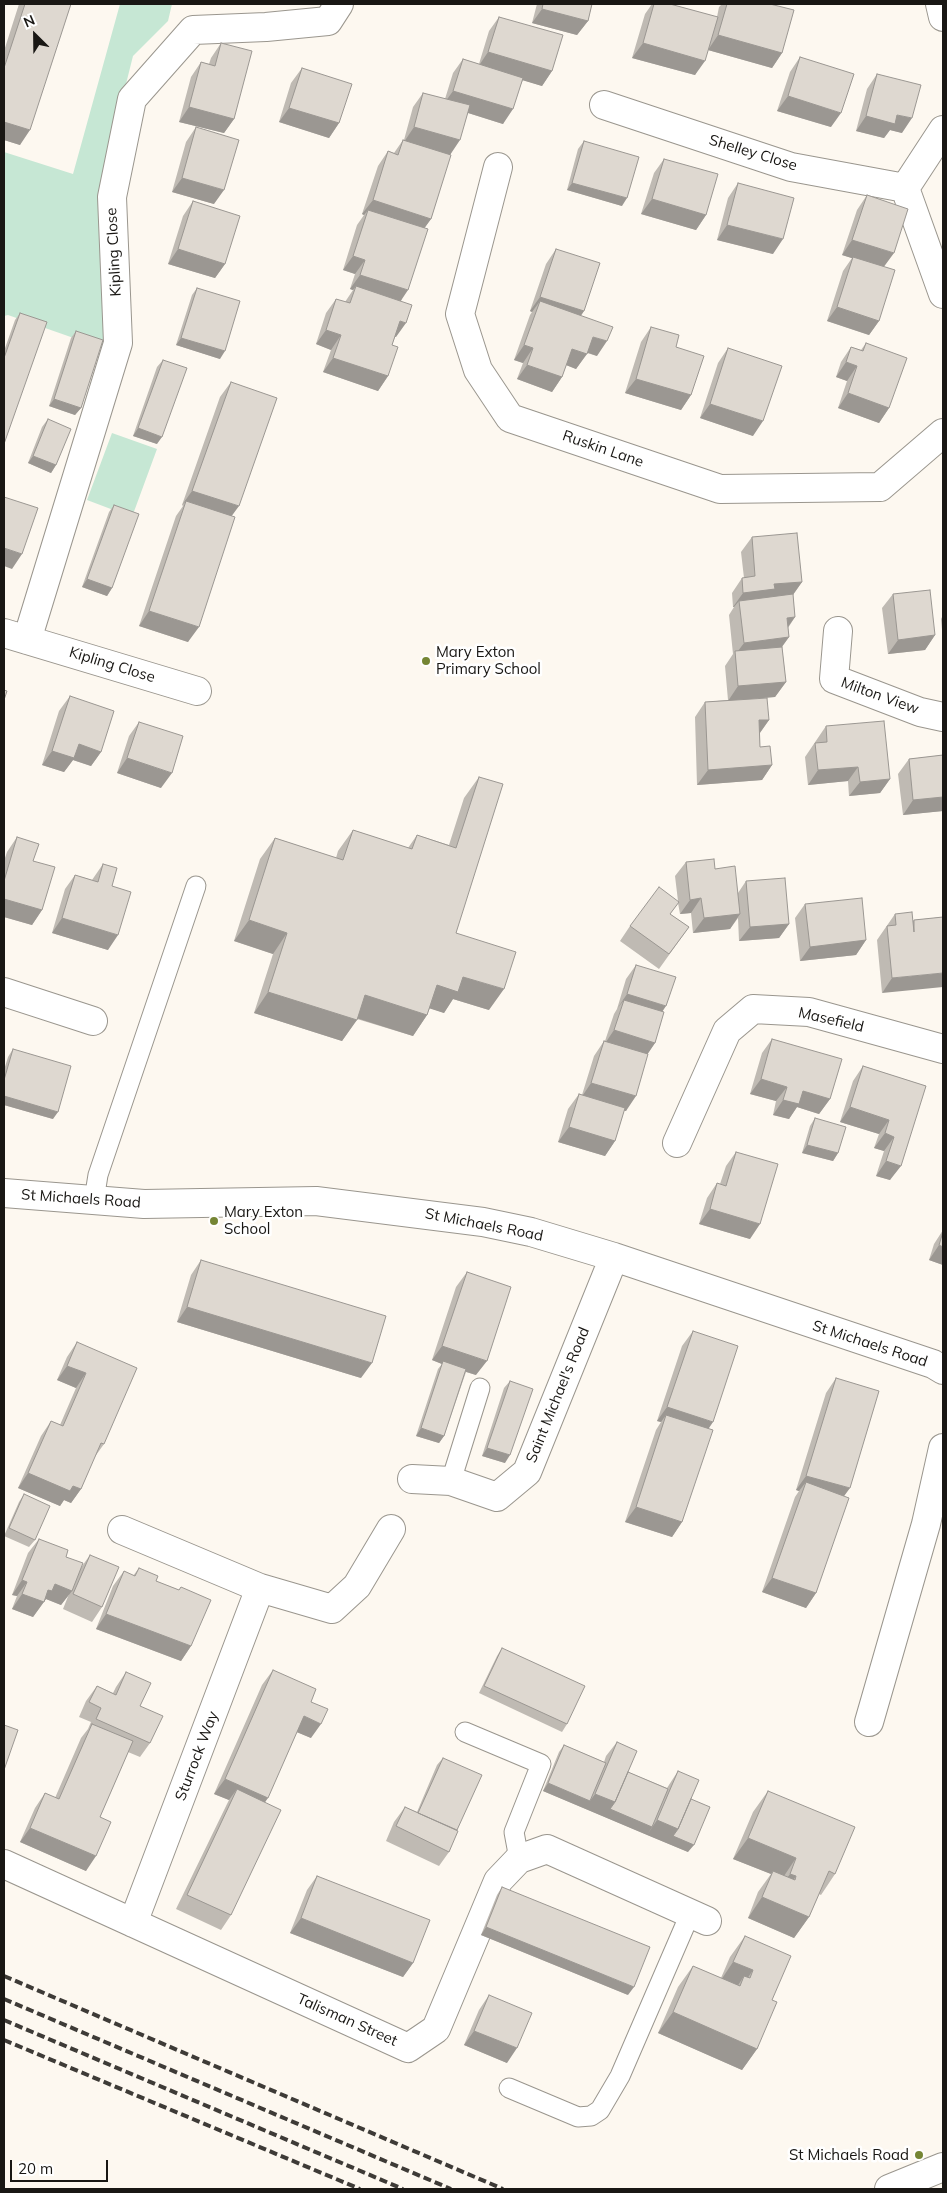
<!DOCTYPE html>
<html>
<head>
<meta charset="utf-8">
<style>
	body { margin:0 }
	#map { position:relative; width:947px; height:2193px; overflow:hidden; background:#fdf8f0; font-family:Mulish,sans-serif }
	canvas { display:block }
	.frame { position:absolute; inset:0; border:5px solid #191714; pointer-events:none }
	.north { position:absolute; left:10px; top:10px; width:50px; height:50px; -webkit-text-stroke:4px #fff; paint-order:stroke; rotate:337deg; font-size:14px; font-weight:700; line-height:20px; text-align:center; color:#191714 }
	.north::after { content:''; display:block; margin:auto; width:18px; height:22px; background:#191714; clip-path:polygon(50% 0,100% 100%,50% 72%,0 100%) }
	.scale { position:absolute; left:10px; top:2160px; width:98px; height:22px; box-sizing:border-box; border:2px solid #191714; border-top:0; padding-left:6px; font-size:15px; line-height:18px; white-space:nowrap; color:#191714; -webkit-text-stroke:4px #fff; paint-order:stroke }
</style>
</head>
<body>
<div id="map">
<canvas width="947" height="2193"></canvas>
<div class="frame"></div>
<div class="north">N</div>
<div class="scale">20 m</div>
</div>
<script>
const g = document.querySelector('canvas').getContext('2d');
g.lineJoin = 'round';
function fillPath(path, color) { g.fillStyle = color; g.fill(path, 'evenodd'); }
const toPath = rows => new Path2D(rows.map(r => 'M' + r).join(''));
function stroke(path, color, width, dash) { g.strokeStyle = color; g.lineWidth = width; g.lineCap = dash ? 'butt' : 'round'; g.setLineDash(dash || []); g.stroke(path); }
function drawText(font, color, halo, rows, align = 'center') {
  g.font = font + ' Mulish,sans-serif'; g.lineWidth = 5; g.setLineDash([]); g.textBaseline = 'middle'; g.strokeStyle = halo; g.fillStyle = color; for (const [text, x, y, turn = 0] of rows) {
    g.save(); g.translate(x, y); g.rotate((+turn || 0) * Math.PI / 180); g.textAlign = isNaN(turn) ? turn : align; if (halo) g.strokeText(text, 0, 0); g.fillText(text, 0, 0); g.restore();
  }
}
const green = toPath([
	[120,4,172,4,168,21,133,56,98,196,105,349,8,315,4,316,4,152,73,174],
	[112,433,157,449,132,517,87,500]
]);
const service = toPath([
	[94,1200,98,1175,196,886],
	[451,1481,480,1388],
	[465,1732,541,1764,514,1832,519,1859],
	[509,2088,578,2117,591,2116,600,2110,620,2076,690,1914]
]);
const minor = toPath([
	[940,4,943,17],
	[604,105,791,167,905,188],
	[943,130,905,188,943,294],
	[498,167,460,314,478,370,510,418,720,489,880,487,943,433],
	[838,631,834,679,920,712,943,717],
	[4,633,197,691],
	[27,640,118,343,112,197,132,99,193,30,266,27,328,21,339,4],
	[4,992,93,1021],
	[677,1143,727,1031,753,1009,809,1012,943,1049],
	[4,1193,144,1204,316,1201,483,1222,531,1232,614,1257,933,1364,943,1370],
	[412,1479,451,1481,497,1497,527,1472,614,1257],
	[122,1530,260,1588],
	[869,1722,926,1524,943,1448],
	[4,1864,408,2048,436,2029,498,1881,519,1859,547,1849,707,1921],
	[133,1923,260,1588,332,1609,357,1586,391,1529]
]);
const tertiary = toPath([
	[889,2189,943,2167]
]);
const rail = toPath([
	[4,1976,503,2189],
	[4,1999,451,2189],
	[4,2020,403,2189],
	[4,2040,360,2189]
]);
const wall = toPath([
	[19,4,71,4,20,145,4,140,4,51],
	[537,4,592,4,588,21,577,35,532,23],
	[652,4,670,4,717,17,719,7,722,4,770,4,782,53,772,68,708,50,695,75,632,58,645,14],
	[499,17,552,71,542,86,523,80,503,124,468,113,450,155,431,219,424,228,401,301,396,337,395,337,392,345,388,376,378,391,323,372,331,350,316,344,326,313,336,299,345,302,353,290,350,289,355,274,343,270,357,225,364,215,362,214,378,166,388,151,394,153,403,140,404,140,413,107,423,93,445,99,453,73,463,59,479,64,489,31],
	[221,43,234,119,224,133,179,122,191,77,201,62,209,64,211,58],
	[800,57,831,127,777,111,790,72],
	[302,68,339,123,329,138,279,122,291,83],
	[877,74,902,133,890,130,884,138,856,131,867,89],
	[196,127,214,204,172,192,186,142],
	[584,141,622,206,567,190,578,149],
	[664,159,706,215,696,230,641,214,654,173],
	[738,183,773,254,717,240,728,198],
	[867,195,884,267,879,321,869,335,827,321,843,271,852,258,842,255,857,210],
	[193,201,225,264,215,278,168,264,183,216],
	[556,249,584,311,581,315,597,356,587,353,576,369,566,365,562,377,552,392,517,379,523,363,514,360,530,315,532,312,530,311,546,264],
	[197,288,220,359,176,345,192,295],
	[20,313,4,444,4,351,15,320],
	[651,327,676,347,691,395,681,410,625,393,641,342],
	[76,331,81,408,75,415,49,406,71,338],
	[866,343,889,408,879,423,838,408,847,381,836,377,841,362,851,347,861,350],
	[728,348,753,436,700,418,718,363],
	[163,360,157,444,133,436,157,367],
	[231,382,232,516,188,642,139,626,176,516,183,506,182,505,220,397],
	[48,419,56,465,51,473,28,463,42,427],
	[114,505,112,588,107,596,82,587,109,512],
	[752,537,802,582,793,595,795,617,788,628,789,637,782,647,786,682,775,697,757,698,769,720,760,733,760,747,772,765,762,780,697,785,695,717,705,702,728,700,725,666,733,654,729,615,734,607,733,607,732,593,742,578,744,578,741,552],
	[893,594,935,635,925,650,888,654,882,608],
	[943,615,943,641,941,619],
	[70,696,101,752,91,766,73,760,64,772,42,765,59,711],
	[139,722,161,788,117,773,129,736],
	[826,726,890,779,880,793,849,796,848,781,808,785,805,757],
	[943,755,943,811,903,815,898,774,909,759],
	[479,777,456,933,489,1010,453,999,444,1013,430,1008,427,1015,413,1036,357,1019,342,1041,254,1013,273,954,234,941,260,859,275,838,336,858,338,851,353,830,408,848,417,835,449,845,464,798],
	[17,837,33,861,42,910,32,925,4,917,4,861,7,852],
	[686,862,715,869,738,893,746,881,789,924,779,938,739,941,738,918,730,929,693,933,691,913,680,914,678,903,670,914,689,927,659,969,620,941,630,926,678,901,675,876],
	[103,864,108,950,52,933,65,889,75,875,92,880],
	[805,904,866,940,856,955,800,961,795,918],
	[895,914,913,921,914,920,943,917,882,993,877,940],
	[636,965,662,1012,655,1043,647,1054,626,1111,624,1111,615,1141,605,1156,558,1142,568,1109,579,1094,582,1095,594,1056,604,1041,605,1041,614,1014,617,1009,626,979],
	[772,1039,830,1099,819,1114,797,1107,789,1119,773,1115,776,1101,750,1094,762,1053],
	[13,1049,53,1119,4,1105,4,1070,8,1057],
	[863,1066,926,1086,890,1180,876,1176,884,1151,874,1148,879,1134,840,1122,853,1081],
	[815,1118,838,1153,833,1161,802,1153,810,1126],
	[736,1152,750,1239,699,1224,707,1198,717,1183,720,1184,726,1166],
	[943,1230,943,1265,929,1260,934,1244],
	[201,1260,361,1378,177,1322,191,1275],
	[467,1272,476,1375,466,1372,444,1436,439,1443,416,1436,438,1369,442,1364,432,1360,456,1287],
	[693,1331,708,1429,682,1522,672,1537,625,1522,656,1430,661,1422,657,1421,682,1346],
	[77,1342,104,1444,94,1458,81,1489,71,1503,64,1500,60,1506,18,1488,41,1436,51,1421,60,1425,76,1388,57,1380,67,1357],
	[836,1378,844,1496,816,1593,806,1608,762,1592,795,1497,799,1491,796,1490,826,1393],
	[510,1381,505,1463,482,1456,504,1388],
	[24,1494,35,1540,29,1547,4,1536,19,1502],
	[39,1539,66,1557,80,1569,90,1555,102,1607,92,1622,63,1609,69,1594,61,1605,46,1599,33,1617,12,1609,17,1596,12,1595,28,1553],
	[139,1568,156,1581,179,1590,181,1587,191,1646,181,1661,96,1629,113,1586,124,1571,133,1576],
	[502,1648,567,1724,562,1732,479,1693,497,1656],
	[273,1670,311,1702,311,1738,297,1732,265,1802,231,1915,221,1930,176,1909,227,1804,229,1800,214,1794,262,1685],
	[126,1672,140,1706,150,1743,140,1757,128,1752,100,1817,86,1871,20,1842,35,1808,45,1793,55,1798,81,1738,88,1729,91,1722,79,1717,86,1701,97,1686,113,1693,116,1687],
	[617,1742,628,1772,667,1788,678,1771,691,1799,688,1852,543,1791,559,1752,564,1745,604,1762,606,1756],
	[443,1758,457,1830,449,1852,439,1866,386,1841,394,1822,405,1807,417,1812,437,1765],
	[768,1791,835,1874,821,1895,819,1894,809,1917,794,1938,748,1918,758,1892,771,1874,733,1859,753,1812],
	[317,1876,413,1963,403,1977,290,1933,307,1890],
	[502,1887,628,1995,481,1935,497,1895],
	[745,1936,772,2000,757,2049,742,2070,658,2033,678,1987,693,1966,721,1978,730,1957],
	[489,1995,507,2063,464,2045,479,2010]
]);
const shadedWall = toPath([
	[542,9,588,21,577,35,532,23],
	[718,35,782,53,772,68,708,50],
	[643,43,705,61,695,75,632,58],
	[488,52,552,71,542,86,478,67],
	[453,91,513,109,503,124,443,105],
	[788,96,841,113,831,127,777,111],
	[189,107,234,119,224,133,179,122],
	[289,108,339,123,329,138,279,122],
	[897,115,912,118,902,133,890,130,884,138,856,131,866,116],
	[4,122,30,130,20,145,4,140],
	[414,127,460,140,450,155,404,142],
	[182,178,224,190,214,204,172,192],
	[572,183,627,198,622,206,567,190],
	[652,199,706,215,696,230,641,214],
	[373,200,431,219,421,233,368,210,364,215,362,214],
	[727,225,783,239,773,254,717,240],
	[852,240,894,253,883,268,842,255],
	[178,249,225,264,215,278,168,264],
	[353,256,365,260,355,274,343,270],
	[360,275,408,290,398,305,356,286,353,290,350,289],
	[540,297,584,311,574,326,540,301,532,312,530,311],
	[837,307,879,321,869,335,827,321],
	[400,321,406,323,396,337,390,335],
	[326,330,341,335,331,350,316,344],
	[593,337,607,341,597,356,583,351],
	[181,338,225,351,220,359,176,345],
	[524,345,533,348,523,363,514,360],
	[572,349,587,354,576,369,561,363],
	[333,358,388,376,378,391,323,372],
	[846,362,857,366,847,381,836,377],
	[527,365,562,377,552,392,517,379],
	[636,379,691,395,681,410,625,393],
	[848,393,889,408,879,423,838,408],
	[54,399,81,408,75,415,49,406],
	[710,404,763,421,753,436,700,418],
	[138,428,162,437,157,444,133,436],
	[33,456,56,465,51,473,28,463],
	[192,491,239,506,228,521,186,501,182,505],
	[4,548,22,554,12,569,4,566],
	[87,579,112,588,107,596,82,587],
	[802,582,792,596,739,601,734,607,733,607,743,593,774,584],
	[149,611,199,627,188,642,139,626],
	[795,617,785,631,787,618],
	[935,635,925,650,888,654,898,640],
	[789,637,778,652,735,655,744,643],
	[786,682,775,697,728,701,738,686],
	[759,720,769,720,759,734],
	[79,744,101,752,91,766,73,760,64,772,42,765,52,751],
	[127,758,172,773,161,788,117,773],
	[772,765,762,780,697,785,708,770],
	[858,767,848,781,808,785,818,770],
	[890,779,880,793,849,796,860,782],
	[943,797,943,811,903,815,913,800],
	[701,898,691,913,680,914,690,900],
	[4,899,42,910,32,925,4,917],
	[740,914,730,929,693,933,704,918],
	[62,918,118,935,108,950,52,933],
	[249,920,287,933,273,954,234,941],
	[789,924,779,938,739,941,750,927],
	[866,940,856,955,800,961,810,947],
	[943,973,943,987,882,993,892,978],
	[463,977,504,989,489,1010,453,999,444,1013,422,1006,437,985],
	[268,992,357,1020,342,1041,254,1013],
	[627,994,666,1006,656,1021,624,1000,617,1009],
	[365,995,427,1015,413,1036,350,1016],
	[614,1030,655,1043,645,1058,604,1045],
	[761,1079,787,1087,776,1101,750,1094],
	[591,1083,636,1096,626,1111,581,1098],
	[803,1091,830,1099,819,1114,797,1107,789,1119,773,1115,783,1100],
	[4,1096,58,1112,53,1119,4,1105],
	[850,1107,889,1120,879,1134,840,1122],
	[569,1127,615,1141,605,1156,558,1142],
	[885,1133,894,1137,884,1151,874,1148],
	[807,1145,838,1153,833,1161,802,1153],
	[886,1161,901,1166,890,1180,876,1176],
	[710,1209,760,1224,750,1239,699,1224],
	[939,1245,943,1247,943,1265,929,1260],
	[187,1307,372,1363,361,1378,177,1322],
	[442,1346,487,1361,476,1375,442,1364,443,1361,442,1364,432,1360],
	[67,1366,86,1373,76,1388,57,1380],
	[667,1407,713,1422,703,1437,666,1415,661,1422,657,1421],
	[421,1428,444,1436,439,1443,416,1436],
	[487,1448,510,1455,505,1463,482,1456],
	[28,1473,73,1486,81,1489,71,1503,64,1500,60,1506,18,1488],
	[806,1476,850,1488,839,1503,806,1482,799,1491,796,1490],
	[636,1507,682,1522,672,1537,625,1522],
	[772,1578,816,1593,806,1608,762,1592],
	[22,1580,27,1582,17,1596,12,1595],
	[55,1584,72,1591,61,1605,46,1599,33,1617,12,1609,22,1594,48,1590],
	[106,1614,191,1646,181,1661,96,1629],
	[304,1716,321,1724,311,1738,294,1731],
	[225,1779,268,1798,258,1812,237,1789,229,1800,214,1794],
	[548,1783,590,1801,595,1794,615,1802,652,1827,647,1835,543,1791],
	[657,1820,678,1829,694,1845,688,1852,647,1835],
	[30,1828,96,1856,86,1871,20,1842],
	[748,1838,796,1858,782,1879,773,1871,771,1874,733,1859],
	[790,1874,796,1876,782,1897,775,1895],
	[762,1897,809,1917,794,1938,748,1918],
	[301,1918,413,1963,403,1977,290,1933],
	[486,1927,634,1987,628,1995,481,1935],
	[733,1962,753,1970,739,1991,740,1986,744,1976,735,1990,719,1983],
	[673,2012,757,2049,742,2070,658,2033],
	[474,2031,517,2048,507,2063,464,2045]
]);
const building = toPath([
	[25,4,71,4,30,130,4,122,4,68,25,4],
	[543,4,592,4,588,21,542,9,543,4],
	[654,4,670,4,718,17,705,61,643,43,654,4],
	[727,4,770,4,794,10,782,53,718,35,727,4],
	[499,17,563,35,552,71,488,52,499,17],
	[221,43,252,51,234,119,189,107,201,62,215,66,221,43],
	[800,57,854,74,841,113,788,96,800,57],
	[463,59,523,78,513,109,453,91,463,59],
	[302,68,352,84,339,123,289,108,302,68],
	[877,74,921,85,912,118,897,115,895,124,866,116,877,74],
	[423,93,470,105,460,140,414,127,423,93],
	[196,127,239,140,224,190,182,178,196,127],
	[403,140,451,155,431,219,373,200,388,151,398,155,403,140],
	[584,141,639,157,627,198,572,183,584,141],
	[664,159,718,174,706,215,652,199,664,159],
	[738,183,794,198,783,239,727,225,738,183],
	[867,195,908,209,894,253,852,240,867,195],
	[193,201,240,216,225,264,178,249,193,201],
	[368,210,428,229,408,290,360,275,365,260,353,256,368,210],
	[556,249,600,263,584,311,540,297,556,249],
	[853,257,895,270,879,321,837,307,853,257],
	[356,286,412,305,406,323,400,321,392,345,398,347,388,376,333,358,341,335,326,330,336,299,350,303,356,286],
	[197,288,240,301,225,351,181,338,197,288],
	[540,301,613,327,607,341,593,337,587,354,572,349,562,377,527,365,533,348,524,345,540,301],
	[20,313,47,322,4,444,4,358,20,313],
	[651,327,679,335,676,347,704,356,691,395,636,379,651,327],
	[76,331,103,340,81,408,54,399,76,331],
	[866,343,907,358,889,408,848,393,857,366,846,362,851,347,863,351,866,343],
	[728,348,782,366,763,421,710,404,728,348],
	[163,360,187,368,162,437,138,428,163,360],
	[231,382,277,398,239,506,192,491,231,382],
	[48,419,71,429,56,465,33,456,48,419],
	[4,497,38,508,22,554,4,548,4,497],
	[186,501,235,517,199,627,149,611,186,501],
	[114,505,139,514,112,588,87,579,114,505],
	[797,533,802,582,774,584,775,589,743,593,742,578,755,576,752,537,797,533],
	[930,590,935,635,898,640,893,594,930,590],
	[793,594,795,617,787,618,789,637,744,643,739,601,793,594],
	[782,647,786,682,738,686,735,651,782,647],
	[4,690,7,691,4,700,4,690],
	[70,696,114,711,101,752,79,744,74,758,52,751,70,696],
	[767,698,769,720,759,720,760,747,770,746,772,765,708,770,705,702,767,698],
	[884,721,890,779,860,782,858,767,818,770,815,743,827,742,826,726,884,721],
	[139,722,183,736,172,773,127,758,139,722],
	[943,755,943,797,913,800,909,759,943,755],
	[479,777,503,784,456,933,516,952,504,989,463,977,458,992,437,985,427,1015,365,995,357,1020,268,992,287,933,249,920,275,838,343,860,353,830,412,849,417,835,456,848,479,777],
	[17,837,39,844,33,861,55,867,42,910,4,899,4,881,17,837],
	[714,859,715,869,735,866,740,914,704,918,701,898,690,900,686,862,714,859],
	[103,864,117,868,112,886,131,892,118,935,62,918,75,875,98,882,103,864],
	[785,878,789,924,750,927,746,881,785,878],
	[659,887,679,902,670,914,689,927,669,954,630,926,659,887],
	[862,898,866,940,810,947,805,904,862,898],
	[912,912,914,932,914,920,943,917,943,973,892,978,887,926,896,925,895,914,912,912],
	[636,965,676,977,666,1006,627,994,636,965],
	[624,1000,664,1012,655,1043,614,1030,624,1000],
	[772,1039,842,1059,830,1099,803,1091,799,1104,783,1100,787,1087,761,1079,772,1039],
	[604,1041,648,1054,636,1096,591,1083,604,1041],
	[13,1049,71,1066,58,1112,4,1096,4,1080,13,1049],
	[863,1066,926,1086,901,1166,886,1161,894,1137,885,1133,889,1120,850,1107,863,1066],
	[579,1094,625,1108,615,1141,569,1127,579,1094],
	[815,1118,846,1127,838,1153,807,1145,815,1118],
	[736,1152,778,1164,760,1224,710,1209,717,1183,726,1186,736,1152],
	[943,1232,943,1247,939,1245,943,1232],
	[201,1260,386,1316,372,1363,187,1307,201,1260],
	[467,1272,511,1287,487,1361,442,1346,467,1272],
	[693,1331,738,1346,713,1422,667,1407,693,1331],
	[77,1342,137,1368,104,1444,101,1443,81,1489,73,1486,70,1491,28,1473,51,1421,63,1426,86,1373,67,1366,77,1342],
	[443,1361,466,1369,444,1436,421,1428,443,1361],
	[836,1378,879,1391,850,1488,806,1476,836,1378],
	[510,1381,533,1389,510,1455,487,1448,510,1381],
	[666,1415,713,1430,682,1522,636,1507,666,1415],
	[806,1482,849,1498,816,1593,772,1578,806,1482],
	[24,1494,50,1506,35,1540,9,1528,24,1494],
	[39,1539,68,1550,66,1557,83,1563,72,1591,55,1584,52,1591,48,1590,44,1602,22,1594,27,1582,22,1580,39,1539],
	[90,1555,119,1567,102,1607,73,1594,90,1555],
	[139,1568,158,1576,156,1581,179,1590,181,1587,211,1600,191,1646,106,1614,124,1571,135,1576,139,1568],
	[502,1648,585,1686,567,1724,484,1686,502,1648],
	[273,1670,316,1689,311,1702,328,1709,321,1724,304,1716,268,1798,225,1779,273,1670],
	[126,1672,151,1683,140,1706,163,1716,150,1743,96,1719,101,1708,89,1702,97,1686,116,1695,126,1672],
	[92,1724,133,1741,100,1817,111,1822,96,1856,30,1828,45,1793,59,1799,92,1724],
	[4,1725,18,1730,4,1770,4,1725],
	[617,1742,637,1751,615,1802,595,1794,617,1742],
	[564,1745,606,1763,590,1801,548,1783,564,1745],
	[443,1758,482,1775,457,1830,418,1813,443,1758],
	[678,1771,699,1780,678,1829,657,1820,678,1771],
	[628,1772,668,1789,652,1827,610,1809,615,1802,628,1772],
	[237,1789,281,1810,231,1915,187,1895,237,1789],
	[768,1791,855,1827,835,1874,829,1871,809,1917,762,1897,773,1871,795,1880,796,1876,790,1874,796,1858,748,1838,768,1791],
	[691,1799,710,1807,694,1845,673,1836,678,1829,691,1799],
	[405,1807,458,1831,449,1852,396,1826,405,1807],
	[317,1876,430,1920,413,1963,301,1918,317,1876],
	[502,1887,650,1947,634,1987,486,1927,502,1887],
	[745,1936,791,1956,772,2000,777,2002,757,2049,673,2012,693,1966,740,1986,744,1976,750,1978,753,1970,733,1962,745,1936],
	[489,1995,532,2013,517,2048,474,2031,489,1995]
]);
const markers = [
	[426,661,5,"#758534"],
	[214,1221,5,"#758534"],
	[919,2155,5,"#758534"]
];
const streetNames = [
	["Shelley Close",753,153,17],
	["Kipling Close",114,252,-93],
	["Ruskin Lane",603,449,19],
	["Kipling Close",112,665,17],
	["Milton View",880,696,20],
	["Masefield",831,1020,13],
	["St Michaels Road",81,1199,4],
	["St Michaels Road",484,1225,11],
	["St Michaels Road",870,1344,18],
	["Saint Michael's Road",558,1395,-68],
	["Sturrock Way",197,1756,-69],
	["Talisman Street",347,2020,24]
];
const poiNames = [
	["Mary Exton",436,652],
	["Primary School",436,669],
	["Mary Exton",224,1212],
	["School",224,1229],
	["St Michaels Road",909,2155,"right"]
];
fillPath(green, '#c6e7d4');
stroke(service, '#9a968e', 21);
stroke(minor, '#9a968e', 30);
stroke(tertiary, '#9a968e', 30);
stroke(service, '#fff', 19);
stroke(minor, '#fff', 28);
stroke(tertiary, '#fff', 28);
stroke(rail, '#3e3b37', 4, [8, 4]);
fillPath(wall, '#bfbab3');
fillPath(shadedWall, '#9b9792');
fillPath(building, '#ded8d0');
stroke(building, '#9b9792', 1);
for (const [x, y, r, color] of markers) { const dot = new Path2D(); dot.arc(x, y, r, 0, 2 * Math.PI); g.fillStyle = color; g.fill(dot); stroke(dot, '#fff', 2); }
drawText('15px', '#191714', '#fff', streetNames);
drawText('15px', '#191714', '#fff', poiNames, 'left');
</script>
</body>
</html>
